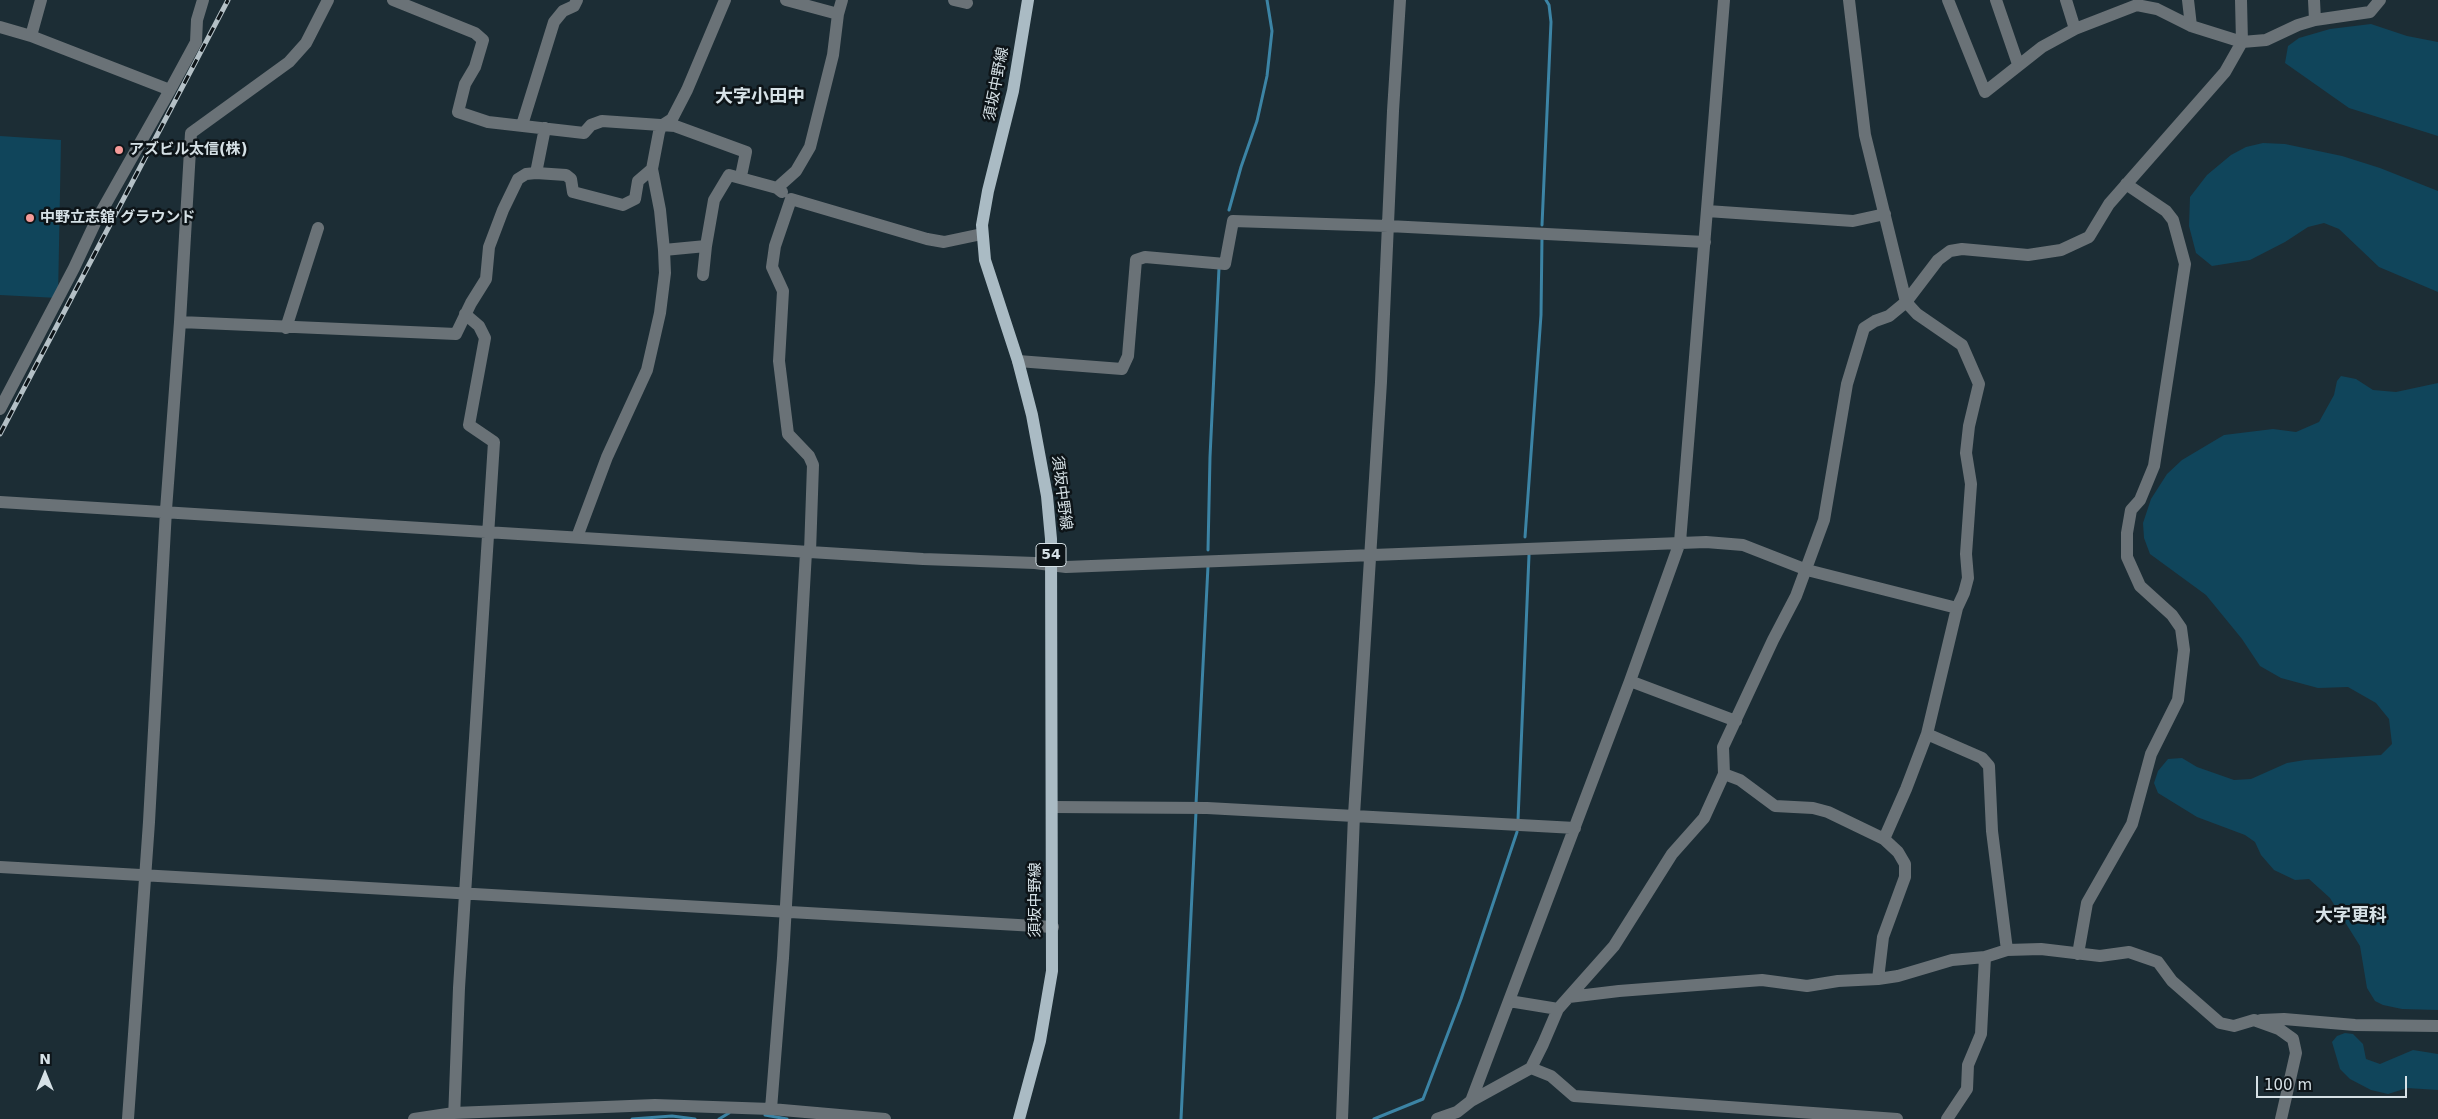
<!DOCTYPE html>
<html>
<head>
<meta charset="utf-8">
<style>
	body { margin:0 }
	#map { position:relative; width:2438px; height:1119px; overflow:hidden; background:#1c2d35; font-family:"DejaVu Sans",sans-serif }
	canvas { display:block }
	.north { position:absolute; left:20px; top:1049px; width:50px; height:50px; -webkit-text-stroke:4px #0d1418; paint-order:stroke; rotate:0deg; font-size:14px; font-weight:700; line-height:20px; text-align:center; color:#d6e1e6 }
	.north::after { content:''; display:block; margin:auto; width:18px; height:22px; background:#d6e1e6; clip-path:polygon(50% 0,100% 100%,50% 72%,0 100%) }
	.scale { position:absolute; left:2256px; top:1076px; width:151px; height:22px; box-sizing:border-box; border:2px solid #d6e1e6; border-top:0; padding-left:6px; font-size:15px; line-height:18px; white-space:nowrap; color:#d6e1e6; -webkit-text-stroke:4px #0d1418; paint-order:stroke }
</style>
</head>
<body>
<div id="map">
<canvas width="2438" height="1119"></canvas>
<div class="north">N</div>
<div class="scale">100 m</div>
</div>
<script>
const g = document.querySelector('canvas').getContext('2d');
g.lineJoin = 'round';
function fillPath(path, color) { g.fillStyle = color; g.fill(path, 'evenodd'); }
const toPath = rows => new Path2D(rows.map(r => 'M' + r).join(''));
function stroke(path, color, width, dash) { g.strokeStyle = color; g.lineWidth = width; g.lineCap = dash ? 'butt' : 'round'; g.setLineDash(dash || []); g.stroke(path); }
function drawText(font, color, halo, rows, align = 'center') {
  g.font = font + ' "DejaVu Sans","Noto Sans JP",sans-serif'; g.lineWidth = 5; g.setLineDash([]); g.textBaseline = 'middle'; g.strokeStyle = halo; g.fillStyle = color; for (const [text, x, y, turn = 0] of rows) {
    g.save(); g.translate(x, y); g.rotate((+turn || 0) * Math.PI / 180); g.textAlign = isNaN(turn) ? turn : align; if (halo) g.strokeText(text, 0, 0); g.fillText(text, 0, 0); g.restore();
  }
}
const green = toPath([
	[2371,24,2407,36,2438,42,2438,136,2349,108,2285,63,2288,46,2299,38,2330,29],
	[0,136,61,140,58,298,0,295],
	[2263,143,2285,144,2342,156,2380,168,2438,191,2438,292,2379,267,2339,229,2324,223,2308,227,2285,242,2250,260,2212,266,2196,253,2189,226,2190,197,2207,175,2231,155,2246,147],
	[2341,376,2356,379,2373,390,2396,392,2438,383,2438,1010,2402,1009,2383,1005,2375,1001,2367,988,2360,946,2330,898,2309,879,2295,880,2274,870,2261,855,2255,842,2245,835,2197,817,2158,793,2154,783,2158,771,2168,759,2182,758,2197,767,2234,780,2251,779,2287,763,2305,760,2381,755,2392,744,2389,719,2376,703,2348,687,2318,688,2281,678,2260,666,2242,639,2206,595,2150,554,2144,538,2143,523,2151,499,2167,474,2182,460,2224,435,2273,429,2296,432,2319,422,2334,395,2337,381],
	[2345,1033,2353,1034,2363,1044,2366,1059,2380,1064,2413,1050,2438,1054,2438,1090,2407,1088,2388,1094,2371,1090,2350,1079,2340,1069,2332,1042,2337,1036]
]);
const stream = toPath([
	[1229,210,1241,167,1257,121,1267,76,1272,31,1267,0],
	[1542,225,1551,22,1549,5,1546,0],
	[1525,537,1541,315,1542,237],
	[1208,550,1210,457,1219,268],
	[1196,804,1208,566],
	[1518,820,1529,555],
	[765,1115,787,1119],
	[632,1119,672,1116,695,1119],
	[719,1119,729,1113],
	[1181,1119,1196,812],
	[1374,1119,1423,1099,1461,999,1517,832]
]);
const minor = toPath([
	[393,0,475,33,483,40,475,67,465,84,458,112,488,122,584,133,591,125,602,121,675,126,746,152,741,176],
	[786,0,838,14],
	[954,0,967,3],
	[1849,0,1865,135,1906,302,1917,314,1962,345,1979,384,1969,426,1966,453,1971,484,1966,554,1968,578,1964,593,1957,608,1927,734,1906,789,1884,839],
	[1948,0,1985,92,2042,47,2075,29,2137,5,2157,9,2191,26,2242,42,2266,40,2298,25,2315,20,2370,12,2380,0],
	[1996,0,2018,64],
	[2066,0,2075,29],
	[2188,0,2191,26],
	[2314,0,2315,20],
	[0,27,31,36,170,90,196,42,197,20,203,0],
	[31,36,41,0],
	[522,125,554,22,563,11,574,6,577,0],
	[536,173,545,128],
	[777,188,796,171,810,147,833,55,838,14,842,0],
	[1707,211,1853,221,1885,214],
	[664,250,706,246],
	[703,275,706,246,714,200,729,175,777,188,782,192],
	[180,322,456,334,471,303,486,279,489,247,503,210,518,179,526,174,536,173,566,175,571,179,573,192,623,205,635,199,638,181,652,169],
	[286,328,318,228],
	[1018,361,1122,369,1128,356,1136,260,1145,257,1225,264,1233,221,1388,226,1705,242],
	[0,409,74,268,96,221,170,90],
	[0,502,923,559,1035,563,1066,567,1706,542,1743,545,1807,570,1957,608],
	[577,537,607,457,647,370,660,313,665,273,664,250,660,210,652,169,659,132,661,126,672,119,687,90,725,0],
	[810,552,813,465,809,456,788,434,779,361,783,291,772,267,775,246,791,199,927,239,944,242,982,234],
	[1630,681,1736,721],
	[1927,734,1982,758,1989,766,1992,831,2007,950],
	[1724,774,1740,780,1775,806,1813,808,1828,812,1884,839,1898,852,1905,864,1905,877,1883,937,1878,979],
	[1053,807,1207,808,1575,828],
	[0,867,1053,927],
	[2078,954,2087,903,2132,824,2151,754,2178,700,2184,650,2181,628,2172,615,2140,586,2127,557,2127,533,2131,510,2140,500,2154,466,2185,264,2173,220,2166,211,2126,184],
	[1569,997,1619,991,1762,980,1807,986,1838,981,1878,979,1898,976,1952,960,1985,957,2007,950,2041,949,2100,956,2129,952,2158,962,2172,981,2220,1023,2234,1026,2254,1020,2279,1029,2293,1039,2296,1053,2281,1119],
	[1509,1001,1558,1009],
	[2261,1020,2284,1019,2355,1025,2438,1026],
	[1531,1068,1551,1076,1574,1096,1897,1119],
	[1471,1101,1531,1068,1543,1044,1558,1009,1614,946,1672,854,1704,818,1724,774,1723,747,1773,640,1796,596,1824,520,1847,384,1864,328,1875,321,1889,316,1906,302,1938,260,1950,251,1962,249,2028,255,2061,250,2089,237,2109,204,2225,72,2242,42,2241,0],
	[771,1109,783,958,806,552],
	[128,1119,149,822,166,510,180,322,191,133,289,62,306,43,328,0],
	[414,1119,454,1113,655,1105,771,1109,885,1119],
	[454,1119,459,988,494,442,469,425,485,338,479,326,465,314],
	[1342,1119,1354,815,1381,382,1393,111,1400,0],
	[1437,1119,1457,1112,1471,1101,1630,681,1680,542,1724,0],
	[1947,1119,1967,1089,1968,1065,1981,1034,1985,957]
]);
const major = toPath([
	[1019,1119,1040,1041,1052,971,1051,539,1047,496,1032,415,1018,361,985,260,982,225,988,191,1013,91,1028,0]
]);
const rail = toPath([
	[0,434,228,0]
]);
const markers = [
	[119,150,5,"#f59b99"],
	[30,218,5,"#f59b99"]
];
const shields = [
	[1051,555,30]
];
const shieldNames = [
	["54",1051,555]
];
const streetNames = [
	["須坂中野線",997,84,-79],
	["須坂中野線",1061,493,83],
	["須坂中野線",1036,900,-90]
];
const poiNames = [
	["アズビル太信(株)",129,150],
	["中野立志舘 グラウンド",40,218]
];
const quarterNames = [
	["大字小田中",760,97],
	["大字更科",2351,916]
];
fillPath(green, '#10455b');
stroke(stream, '#3c84a5', 3);
stroke(minor, '#6a7277', 12);
stroke(major, '#aabbc4', 12);
stroke(rail, '#b4c0c6', 5);
stroke(rail, '#0d1418', 3, [9]);
for (const [x, y, r, color] of markers) { const dot = new Path2D(); dot.arc(x, y, r, 0, 2 * Math.PI); g.fillStyle = color; g.fill(dot); stroke(dot, '#0d1418', 2); }
for (const [x, y, w] of shields) { const box = new Path2D(); box.roundRect(x - w / 2, y - 11.5, w, 23, 4); g.fillStyle = '#0d1418'; g.fill(box); stroke(box, '#d6e1e6', 1); }
drawText('bold 14px', '#d6e1e6', null, shieldNames);
drawText('15px', '#d6e1e6', '#0d1418', streetNames);
drawText('bold 15px', '#d6e1e6', '#0d1418', poiNames, 'left');
drawText('bold 18px', '#d6e1e6', '#0d1418', quarterNames);
</script>
</body>
</html>
